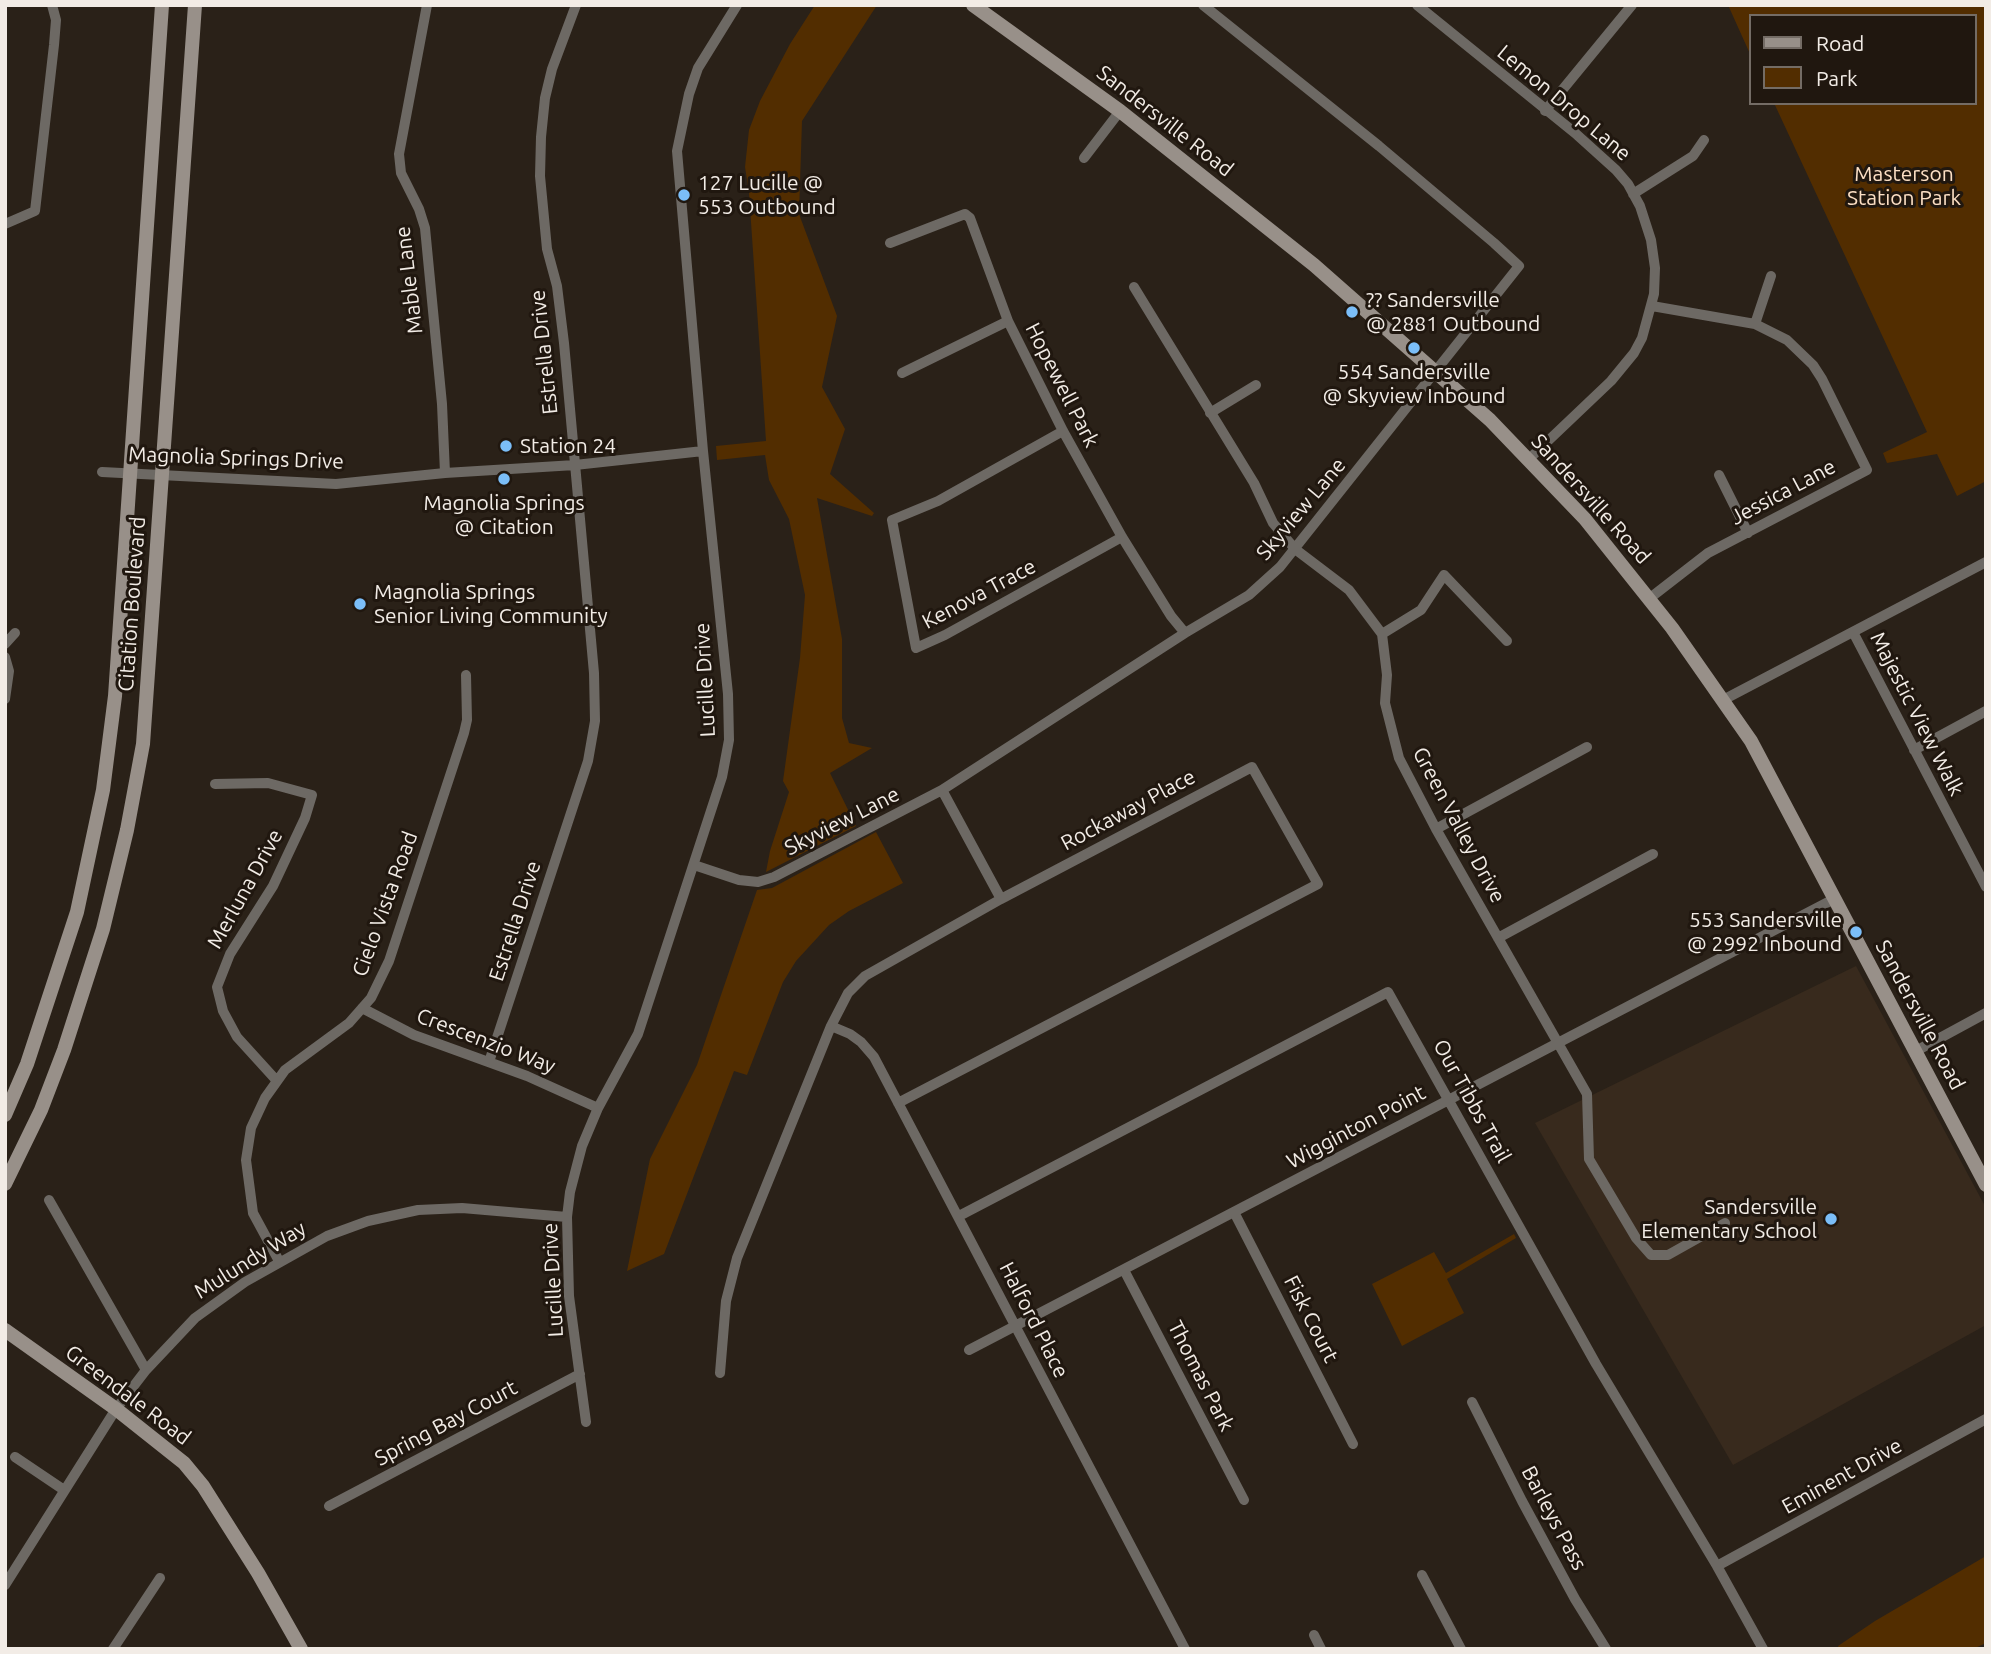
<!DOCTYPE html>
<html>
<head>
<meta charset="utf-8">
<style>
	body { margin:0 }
	#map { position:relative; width:1991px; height:1654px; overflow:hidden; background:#2a2118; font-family:Ubuntu,sans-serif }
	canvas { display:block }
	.frame { position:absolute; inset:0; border:7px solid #f2ece6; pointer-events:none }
	.legend { position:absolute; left:1749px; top:14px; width:228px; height:91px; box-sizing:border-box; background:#20170f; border:2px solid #746c65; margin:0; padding:9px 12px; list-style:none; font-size:21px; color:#f2ece6 }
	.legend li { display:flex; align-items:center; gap:14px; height:35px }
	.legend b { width:35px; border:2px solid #746c65 }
</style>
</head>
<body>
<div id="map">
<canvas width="1991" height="1654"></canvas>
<div class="frame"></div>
<ul class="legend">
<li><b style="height:9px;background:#989089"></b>Road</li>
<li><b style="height:19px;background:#522d00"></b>Park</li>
</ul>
</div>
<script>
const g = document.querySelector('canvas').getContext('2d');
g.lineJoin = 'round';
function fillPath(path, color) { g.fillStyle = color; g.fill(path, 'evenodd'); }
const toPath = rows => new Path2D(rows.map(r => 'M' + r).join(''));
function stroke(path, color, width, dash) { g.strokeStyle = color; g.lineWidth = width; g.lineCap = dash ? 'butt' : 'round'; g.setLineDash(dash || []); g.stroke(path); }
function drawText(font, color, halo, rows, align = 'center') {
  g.font = font + ' Ubuntu,sans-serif'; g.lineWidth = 6; g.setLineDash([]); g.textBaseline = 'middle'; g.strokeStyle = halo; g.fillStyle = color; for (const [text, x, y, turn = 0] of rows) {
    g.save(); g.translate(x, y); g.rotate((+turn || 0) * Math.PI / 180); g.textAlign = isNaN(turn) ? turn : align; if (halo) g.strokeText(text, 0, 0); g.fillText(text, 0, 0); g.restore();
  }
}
const built = toPath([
	[1856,966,1986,1208,1986,1325,1733,1465,1535,1123]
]);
const green = toPath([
	[815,5,877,5,802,121,799,214,837,316,822,387,845,429,830,474,874,513,872,516,817,498,842,639,842,718,849,743,872,748,830,773,856,826,766,872,770,851,789,792,783,781,800,658,805,595,789,519,769,480,765,455,717,460,716,446,766,441,749,193,745,167,749,130,760,101,790,44],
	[1728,5,1986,5,1986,481,1957,496,1937,454,1887,463,1883,453,1927,432,1774,103,1975,103,1975,16,1751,16,1751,56],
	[876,832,903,883,849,911,829,925,796,961,783,982,747,1075,734,1071,664,1254,627,1271,650,1159,697,1065,757,890,772,888],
	[1514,1234,1516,1238,1447,1279,1464,1313,1402,1346,1372,1284,1434,1252,1446,1273],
	[1986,1556,1986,1643,1973,1649,1839,1649,1838,1646,1875,1621]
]);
const street = toPath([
	[427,5,399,154,401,173,419,209,425,228,442,404,445,473],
	[1417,5,1575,133,1616,170,1628,184,1640,206,1651,240,1655,268,1654,294,1642,338,1634,353,1611,381,1529,459],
	[1545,111,1632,5],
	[1084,158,1120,111],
	[1633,194,1693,156,1704,140],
	[5,224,35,211,54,45,56,20,52,5],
	[890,243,965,214,970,218,1008,321,1063,431,1122,537,1171,616,1185,633],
	[1134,287,1254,483,1273,523,1295,549,1349,590,1382,634,1387,675,1385,703,1399,758,1436,829,1587,1094,1589,1159,1636,1238,1651,1255,1668,1255,1725,1223],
	[1755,324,1771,276],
	[902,373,1008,321],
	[1210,413,1256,385],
	[1063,431,938,501,892,520,916,648,945,635,1122,537],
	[102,472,336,484,445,473,575,465,703,451],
	[1719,475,1748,533],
	[1650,598,1708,553,1867,470,1822,379,1813,365,1787,340,1755,324,1652,306],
	[1853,632,1986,887],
	[1382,634,1421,610,1444,575,1507,641],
	[5,644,15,633],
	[5,657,9,671,5,699],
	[1723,700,1986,562],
	[1914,750,1986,711],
	[215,784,268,783,312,795,305,818,273,886,230,954,217,987,223,1011,237,1037,277,1081],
	[942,790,1001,899],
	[1436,829,1587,747],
	[694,865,739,880,758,882,774,877,942,790,1185,633,1249,595,1280,567,1519,266,1494,243,1379,146,1203,5],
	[1498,938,1653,854],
	[362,1008,414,1035,527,1076,598,1108],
	[831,1026,850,1034,861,1042,874,1057,1185,1649],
	[1916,1051,1986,1013],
	[489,1062,588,761,595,721,594,673,564,343,557,286,547,249,540,176,541,137,545,98,552,69,576,5],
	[49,1200,146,1370],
	[1234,1212,1353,1444],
	[959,1216,1388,992,1596,1364,1717,1566,1763,1649],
	[279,1261,253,1213,246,1160,251,1128,265,1098,285,1070,349,1023,371,998,389,961,464,733,467,720,466,675],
	[1124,1270,1244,1500],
	[969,1350,1834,899],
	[720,1373,726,1301,737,1258,831,1026,848,993,865,976,1001,899,1252,767,1318,884,898,1103],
	[1472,1402,1522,1501,1575,1599,1606,1649],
	[586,1422,569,1296,567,1217,570,1192,582,1146,598,1108,638,1034,722,777,729,740,728,694,703,451,677,151,689,94,698,68,737,5],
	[15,1457,64,1490],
	[329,1506,580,1374],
	[1717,1566,1986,1419],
	[1422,1575,1461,1649],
	[5,1585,116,1409,146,1370,195,1318,245,1282,327,1236,368,1221,418,1210,462,1208,567,1217],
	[1314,1635,1321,1649],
	[113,1649,160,1578]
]);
const secondary = toPath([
	[973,5,1120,111,1314,265,1490,420,1585,519,1672,628,1751,741,1986,1185],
	[5,1115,27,1064,77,912,103,790,115,696,162,5],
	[5,1184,41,1110,64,1050,103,929,127,830,143,744,195,5],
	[5,1330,116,1409,184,1463,203,1486,258,1573,301,1649]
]);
const markers = [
	[684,195,7,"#7bbef8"],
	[1352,312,7,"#7bbef8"],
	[1414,348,7,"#7bbef8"],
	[506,446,7,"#7bbef8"],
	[504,479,7,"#7bbef8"],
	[360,604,7,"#7bbef8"],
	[1856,932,7,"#7bbef8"],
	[1831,1219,7,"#7bbef8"]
];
const streetNames = [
	["Lemon Drop Lane",1564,103,40],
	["Sandersville Road",1165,121,38],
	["Mable Lane",409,280,-97],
	["Estrella Drive",544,352,-96],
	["Hopewell Park",1062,385,63],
	["Magnolia Springs Drive",236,458,2],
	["Jessica Lane",1783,492,-28],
	["Sandersville Road",1591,499,48],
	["Skyview Lane",1301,509,-50],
	["Kenova Trace",979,594,-28],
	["Citation Boulevard",132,604,-86],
	["Lucille Drive",705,680,-93],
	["Majestic View Walk",1917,714,63],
	["Rockaway Place",1128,810,-28],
	["Skyview Lane",842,821,-27],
	["Green Valley Drive",1459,825,62],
	["Merluna Drive",245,889,-61],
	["Cielo Vista Road",385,904,-70],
	["Estrella Drive",515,921,-72],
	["Sandersville Road",1920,1015,62],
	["Crescenzio Way",486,1041,21],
	["Our Tibbs Trail",1472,1101,61],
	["Wigginton Point",1356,1127,-28],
	["Mulundy Way",250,1260,-32],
	["Lucille Drive",553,1280,-93],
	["Fisk Court",1311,1319,63],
	["Halford Place",1034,1320,63],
	["Thomas Park",1201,1376,63],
	["Greendale Road",128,1395,37],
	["Spring Bay Court",446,1423,-28],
	["Eminent Drive",1842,1476,-29],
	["Barleys Pass",1554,1518,62]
];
const parkNames = [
	["Masterson",1904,174],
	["Station Park",1904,198]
];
const poiNames = [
	["127 Lucille @",698,183],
	["553 Outbound",698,207],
	["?? Sandersville",1366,300],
	["@ 2881 Outbound",1366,324],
	["554 Sandersville",1414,372,"center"],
	["@ Skyview Inbound",1414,396,"center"],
	["Station 24",520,446],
	["Magnolia Springs",504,503,"center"],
	["@ Citation",504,527,"center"],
	["Magnolia Springs",374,592],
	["Senior Living Community",374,616],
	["553 Sandersville",1842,920,"right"],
	["@ 2992 Inbound",1842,944,"right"],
	["Sandersville",1817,1207,"right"],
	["Elementary School",1817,1231,"right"]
];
fillPath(built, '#382a1d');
fillPath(green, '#522d00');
stroke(street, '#6d6964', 10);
stroke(secondary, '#989089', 14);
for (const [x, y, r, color] of markers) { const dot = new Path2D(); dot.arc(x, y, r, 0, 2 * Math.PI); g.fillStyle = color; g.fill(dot); stroke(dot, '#20170f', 2.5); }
drawText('21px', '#f2ece6', '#20170f', streetNames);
drawText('21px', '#fcdfc4', '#20170f', parkNames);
drawText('21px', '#f2ece6', '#20170f', poiNames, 'left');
</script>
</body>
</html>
